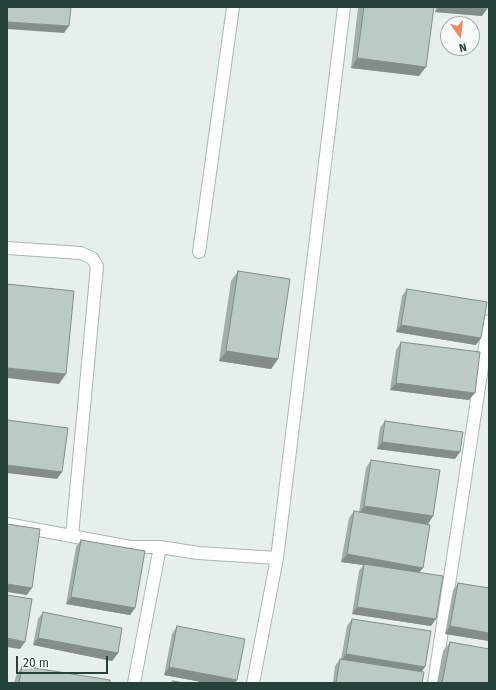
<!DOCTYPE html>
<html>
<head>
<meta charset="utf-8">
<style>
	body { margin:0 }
	#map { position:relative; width:496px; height:690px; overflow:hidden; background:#e6efeb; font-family:"Fira Sans",sans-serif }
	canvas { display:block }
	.frame { position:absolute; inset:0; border:8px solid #24423a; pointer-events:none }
	.north { position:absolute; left:440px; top:16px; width:40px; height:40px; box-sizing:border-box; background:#f7fbf9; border:1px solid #a3b1ad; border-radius:50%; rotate:166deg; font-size:11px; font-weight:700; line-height:16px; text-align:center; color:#24423a }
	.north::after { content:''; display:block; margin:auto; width:14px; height:18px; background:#f4845f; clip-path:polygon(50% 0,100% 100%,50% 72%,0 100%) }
	.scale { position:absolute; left:16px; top:656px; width:92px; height:18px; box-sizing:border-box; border:2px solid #24423a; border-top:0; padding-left:5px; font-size:12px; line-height:14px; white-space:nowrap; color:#24423a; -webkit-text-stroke:3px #f7fbf9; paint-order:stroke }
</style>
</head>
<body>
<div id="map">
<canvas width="496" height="690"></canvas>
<div class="frame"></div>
<div class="north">N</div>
<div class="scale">20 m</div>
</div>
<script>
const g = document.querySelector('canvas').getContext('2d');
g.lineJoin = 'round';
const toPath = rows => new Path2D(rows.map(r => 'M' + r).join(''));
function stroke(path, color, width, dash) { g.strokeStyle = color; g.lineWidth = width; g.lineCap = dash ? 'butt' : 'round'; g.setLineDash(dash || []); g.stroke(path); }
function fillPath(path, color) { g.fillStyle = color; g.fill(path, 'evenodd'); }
const minor = toPath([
	[7,248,81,253,92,258,97,266,72,536],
	[199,252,233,7],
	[7,524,130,547,160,547,198,553,277,558],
	[134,683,160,547],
	[253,683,277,558,344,7],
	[434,683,489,321]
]);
const wall = toPath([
	[358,7,434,7,419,76,351,68],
	[436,7,487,7,487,9,482,16,435,12],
	[238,271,278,359,271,369,219,361,231,281],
	[407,289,476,345,396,332,402,296],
	[401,342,469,400,390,390,396,350],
	[385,421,455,459,377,449,380,428],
	[371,460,433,516,428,524,423,568,419,572,431,626,352,614,359,571,363,565,341,562,349,518,354,511,359,512,366,468],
	[81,540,135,608,130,615,66,604,76,547],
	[458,583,489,588,489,641,445,634,453,590],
	[43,612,118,653,112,661,33,645,38,619],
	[352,619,422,672,422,683,333,683,335,666,340,659,341,659,347,626],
	[177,626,237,680,235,683,207,683,164,675,172,634],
	[450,642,489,683,437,683,443,651],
	[22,666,110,683,14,683,16,676]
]);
const shadedWall = toPath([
	[439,7,463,7,487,9,482,16,435,12],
	[7,22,69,26,64,33,7,29],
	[357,58,426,67,419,76,351,68],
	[401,325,481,338,476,345,396,332],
	[226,351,278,359,271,369,219,361],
	[7,368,66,374,59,384,7,378],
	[396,383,475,393,469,400,390,390],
	[382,442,460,452,455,459,377,449],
	[7,465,62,472,57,479,7,473],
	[364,506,433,516,428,524,359,514],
	[347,554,423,568,417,575,364,564,363,565,341,562],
	[7,584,32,588,27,595,7,592],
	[71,597,135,608,130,615,66,604],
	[357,607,436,619,431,626,352,614],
	[450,626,489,633,489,641,445,634],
	[7,638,25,642,20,649,7,647],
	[38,638,118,653,112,661,33,645],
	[346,654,425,667,420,674,341,661],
	[169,667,237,680,235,683,207,683,164,675]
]);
const building = toPath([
	[7,7,71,7,69,26,7,22,7,7],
	[364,7,434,7,426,67,357,58,364,7],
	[463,7,487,7,487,9,463,7],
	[238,271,290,279,278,359,226,351,238,271],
	[7,284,74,291,66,374,7,368,7,284],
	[407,289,487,302,481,338,401,325,407,289],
	[401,342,480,352,475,393,396,383,401,342],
	[7,420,68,428,62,472,7,465,7,420],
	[385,421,463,432,460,452,382,442,385,421],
	[371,460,440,470,433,516,364,506,371,460],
	[354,511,430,525,423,568,347,554,354,511],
	[7,524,40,529,32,588,7,584,7,524],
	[81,540,145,551,135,608,71,597,81,540],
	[364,564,443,576,436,619,357,607,364,564],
	[458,583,489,588,489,633,450,626,458,583],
	[7,595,32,599,25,642,7,638,7,595],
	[43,612,122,628,118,653,38,638,43,612],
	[352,619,431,631,425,667,346,654,352,619],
	[177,626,245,639,237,680,169,667,177,626],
	[450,642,489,649,489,683,442,683,450,642],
	[340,659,424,672,422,683,336,683,340,659],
	[22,666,110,680,110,683,19,683,22,666],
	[173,681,184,683,172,683,173,681]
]);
stroke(minor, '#a8b8b2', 14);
stroke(minor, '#fff', 12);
fillPath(wall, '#a1aea9');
fillPath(shadedWall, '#838d89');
fillPath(building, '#bbcac4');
stroke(building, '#838d89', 1);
</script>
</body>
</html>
